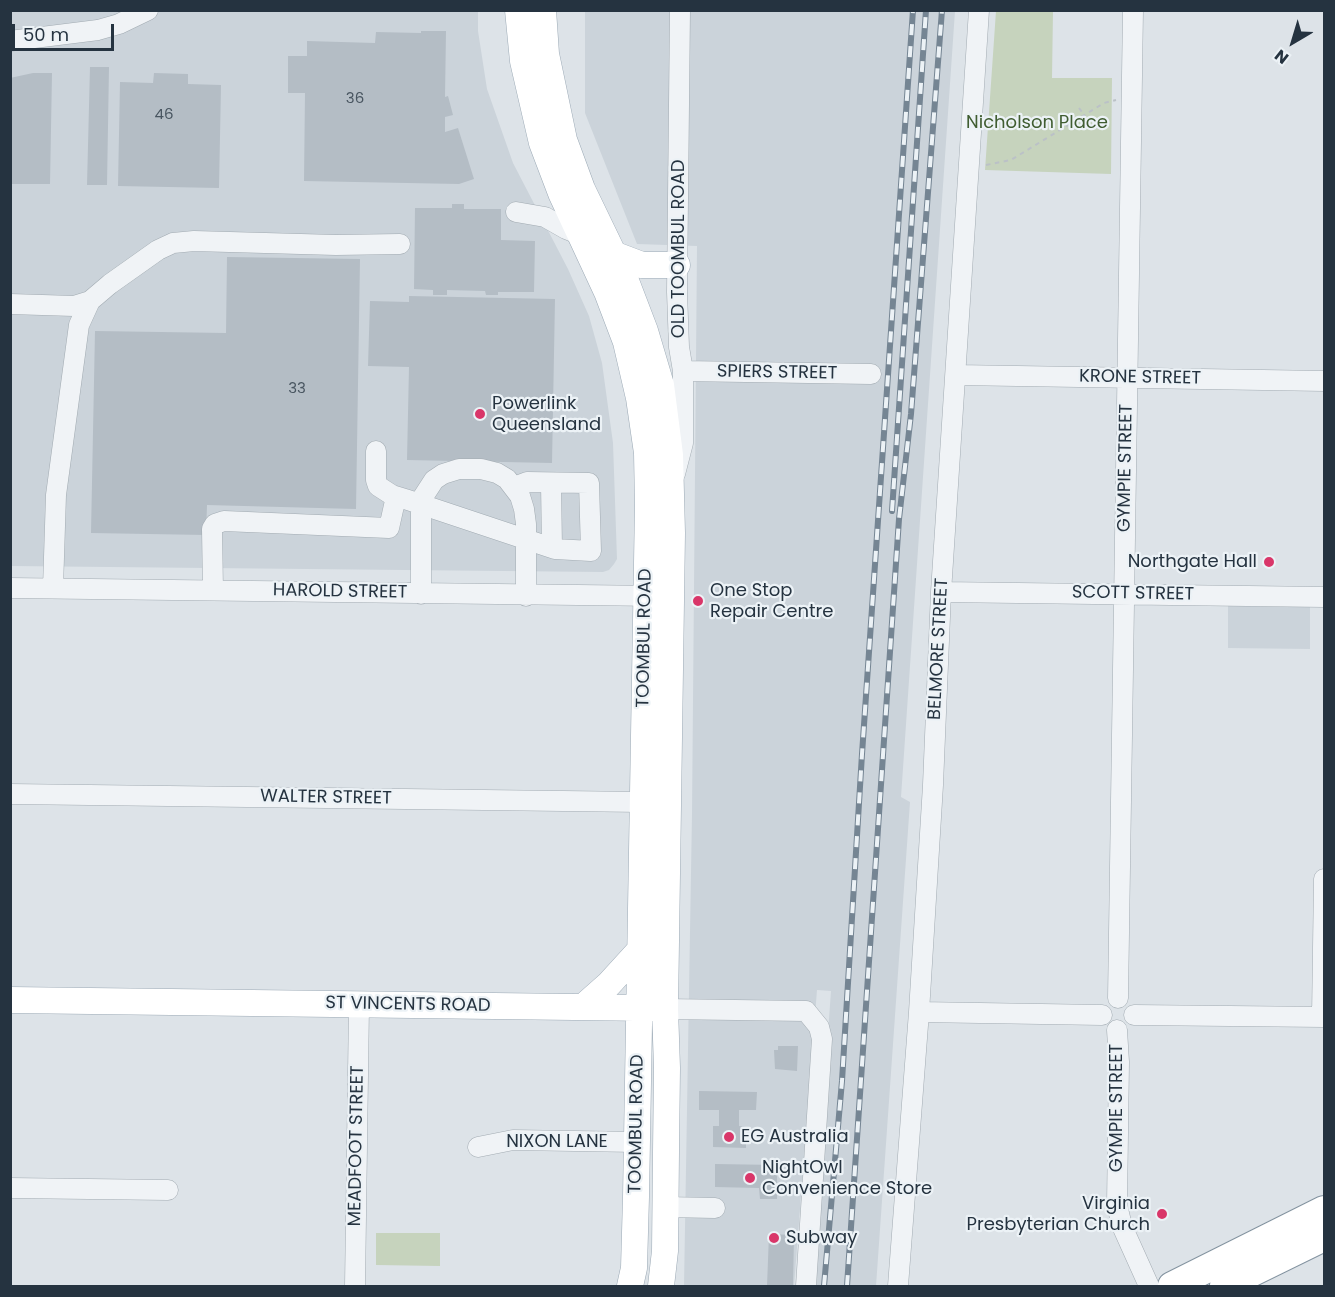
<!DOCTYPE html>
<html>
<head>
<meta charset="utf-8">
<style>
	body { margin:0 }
	#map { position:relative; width:1335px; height:1297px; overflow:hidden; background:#dde3e8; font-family:Poppins,sans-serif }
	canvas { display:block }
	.frame { position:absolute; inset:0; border:12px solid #253340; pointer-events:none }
	.north { position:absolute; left:1263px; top:12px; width:60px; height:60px; -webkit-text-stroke:4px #ecf2f6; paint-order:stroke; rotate:218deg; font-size:16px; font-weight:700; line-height:24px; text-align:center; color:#253340 }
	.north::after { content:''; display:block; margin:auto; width:21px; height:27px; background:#253340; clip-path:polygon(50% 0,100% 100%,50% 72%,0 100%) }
	.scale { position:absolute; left:12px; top:24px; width:102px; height:27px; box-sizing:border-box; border:3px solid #253340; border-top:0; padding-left:8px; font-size:18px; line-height:21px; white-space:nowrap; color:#253340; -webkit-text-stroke:4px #ecf2f6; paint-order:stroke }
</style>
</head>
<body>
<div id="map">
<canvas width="1335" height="1297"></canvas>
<div class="frame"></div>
<div class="north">N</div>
<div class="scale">50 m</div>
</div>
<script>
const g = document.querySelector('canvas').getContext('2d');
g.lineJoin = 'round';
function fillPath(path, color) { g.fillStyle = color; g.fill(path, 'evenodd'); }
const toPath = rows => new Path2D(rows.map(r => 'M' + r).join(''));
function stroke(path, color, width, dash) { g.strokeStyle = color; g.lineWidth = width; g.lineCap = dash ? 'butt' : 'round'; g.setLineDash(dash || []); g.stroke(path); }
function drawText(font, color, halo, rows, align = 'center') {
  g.font = font + ' Poppins,sans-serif'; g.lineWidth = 4.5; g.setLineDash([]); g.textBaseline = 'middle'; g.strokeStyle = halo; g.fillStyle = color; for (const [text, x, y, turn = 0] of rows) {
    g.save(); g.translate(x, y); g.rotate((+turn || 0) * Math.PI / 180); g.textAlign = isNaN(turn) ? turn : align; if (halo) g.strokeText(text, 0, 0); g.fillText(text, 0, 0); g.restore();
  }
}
const built = toPath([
	[11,11,478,11,478,31,487,89,513,163,568,269,589,316,602,363,613,443,617,559,614,564,609,570,603,572,11,566],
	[585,11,955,11,901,797,910,802,876,1286,810,1286,831,991,817,990,794,1286,684,1286,692,814,697,246,637,244,585,113],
	[1228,606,1310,607,1310,649,1228,648]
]);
const green = toPath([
	[996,11,1053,11,1052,78,1112,78,1111,174,985,170],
	[376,1233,440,1233,440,1266,376,1265]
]);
const building = toPath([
	[421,31,446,31,445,97,448,96,453,115,445,117,445,132,458,128,474,179,459,184,304,181,305,93,288,93,288,56,307,56,307,41,375,43,376,32,421,33],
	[90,67,109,67,107,185,87,185],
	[33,73,52,73,50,184,10,184,10,78],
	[154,73,188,74,188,84,221,85,219,188,118,186,120,82,153,83],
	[452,204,464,204,464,209,501,209,501,240,535,241,534,292,498,292,498,295,486,295,485,291,447,290,447,295,433,295,433,290,414,289,415,208,452,208],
	[227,257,360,259,356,509,207,505,206,535,91,533,95,331,226,333],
	[409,296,555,299,552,463,407,460,409,367,368,366,370,301,409,302],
	[778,1046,798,1046,797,1071,775,1069,774,1050,778,1050],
	[699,1091,757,1092,756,1110,739,1110,739,1126,746,1127,746,1148,713,1147,713,1126,719,1126,719,1110,699,1110],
	[715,1164,777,1165,777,1199,760,1199,759,1188,715,1187],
	[769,1234,794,1235,793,1286,767,1286]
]);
const path = toPath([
	[1079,108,1085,116],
	[986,165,1011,160,1104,103,1116,100]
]);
const minor = toPath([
	[10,41,98,30,119,24,148,10],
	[516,212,545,217,566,229,581,235],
	[10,304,74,306,90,301,110,284,158,250,173,243,194,241,336,245,400,244],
	[683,371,871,374],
	[956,375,1324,381],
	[376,451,376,480,378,486,392,495,405,499],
	[675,474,683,443,683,371,679,347,677,292,680,10],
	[551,483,552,548],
	[10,588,659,596],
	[53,588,56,495,79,325,90,301],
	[213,590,212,529,215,524,224,521,389,528,395,501,399,499,405,499,555,549,591,551,589,483,527,482,514,487],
	[941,592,1324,597],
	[421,594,421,506,423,497,434,480,443,474,459,469,481,469,497,473,507,479,520,496,524,509,526,524,526,596],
	[10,794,642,802],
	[1118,998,1133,10],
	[665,1009,806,1011,819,1027,822,1039,806,1286],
	[919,1012,1102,1015],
	[1134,1015,1324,1017],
	[1322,1017,1324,879],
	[1117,1030,1119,1062,1117,1205,1122,1226,1149,1286],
	[478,1147,513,1140,637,1142],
	[10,1188,168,1190],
	[665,1207,715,1208],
	[355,1286,359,1005],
	[898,1286,919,1012,933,785,941,592,979,10]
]);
const major = toPath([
	[518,10,523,61,542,143,561,193,607,292,626,342,639,398,647,453,648,505,636,1197,634,1268,630,1286],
	[543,10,546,54,564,140,582,189,624,276,645,331,661,385,670,455,672,533,665,1009,667,1068,666,1152,665,1251,661,1286],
	[613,254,642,265,677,265],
	[10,1000,655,1008],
	[583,1007,609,984,640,950]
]);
const highway = toPath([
	[1172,1286,1324,1210],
	[1224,1286,1324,1237]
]);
const rail = toPath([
	[892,511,926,10],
	[824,1286,842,1081,862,754,913,10],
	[847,1286,899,519,911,414,942,10]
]);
const markers = [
	[480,414,6,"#d93669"],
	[1269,562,6,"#d93669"],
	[698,601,6,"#d93669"],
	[729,1137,6,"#d93669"],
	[750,1178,6,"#d93669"],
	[1162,1214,6,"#d93669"],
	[774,1238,6,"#d93669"]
];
const numberNames = [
	["36",355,99],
	["46",164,115],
	["33",297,389]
];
const parkNames = [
	["Nicholson Place",1037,123]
];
const streetNames = [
	["OLD TOOMBUL ROAD",679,249,-90],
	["SPIERS STREET",777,373,1],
	["KRONE STREET",1140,378,1],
	["GYMPIE STREET",1126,468,-89],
	["HAROLD STREET",340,592,1],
	["SCOTT STREET",1133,594,1],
	["TOOMBUL ROAD",645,638,-89],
	["BELMORE STREET",939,649,-87],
	["WALTER STREET",326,798,1],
	["ST VINCENTS ROAD",408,1005,1],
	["GYMPIE STREET",1117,1108,-90],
	["TOOMBUL ROAD",637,1124,-89],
	["NIXON LANE",557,1142],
	["MEADFOOT STREET",357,1146,-89]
];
const poiNames = [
	["Powerlink",492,404],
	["Queensland",492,425],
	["Northgate Hall",1257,562,"right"],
	["One Stop",710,591],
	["Repair Centre",710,612],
	["EG Australia",741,1137],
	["NightOwl",762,1168],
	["Convenience Store",762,1189],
	["Virginia",1150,1204,"right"],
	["Presbyterian Church",1150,1225,"right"],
	["Subway",786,1238]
];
fillPath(built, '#cbd3da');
fillPath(green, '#c6d3bd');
fillPath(building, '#b4bdc5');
stroke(minor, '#a2abb2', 21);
stroke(major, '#9ba9b5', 27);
stroke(highway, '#8393a0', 30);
stroke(path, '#bbc1c7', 2, [4.5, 4.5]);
stroke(minor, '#f0f3f6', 20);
stroke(major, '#fff', 26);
stroke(highway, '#fff', 28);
stroke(rail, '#758593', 6);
stroke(rail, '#ecf2f6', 4, [11]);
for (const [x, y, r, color] of markers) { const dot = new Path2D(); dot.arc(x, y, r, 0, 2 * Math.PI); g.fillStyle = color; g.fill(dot); stroke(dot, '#ecf2f6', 2); }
drawText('15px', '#495661', null, numberNames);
drawText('18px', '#405d31', '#ecf2f6', parkNames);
drawText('18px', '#253340', '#ecf2f6', streetNames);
drawText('18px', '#253340', '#ecf2f6', poiNames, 'left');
</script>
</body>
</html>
